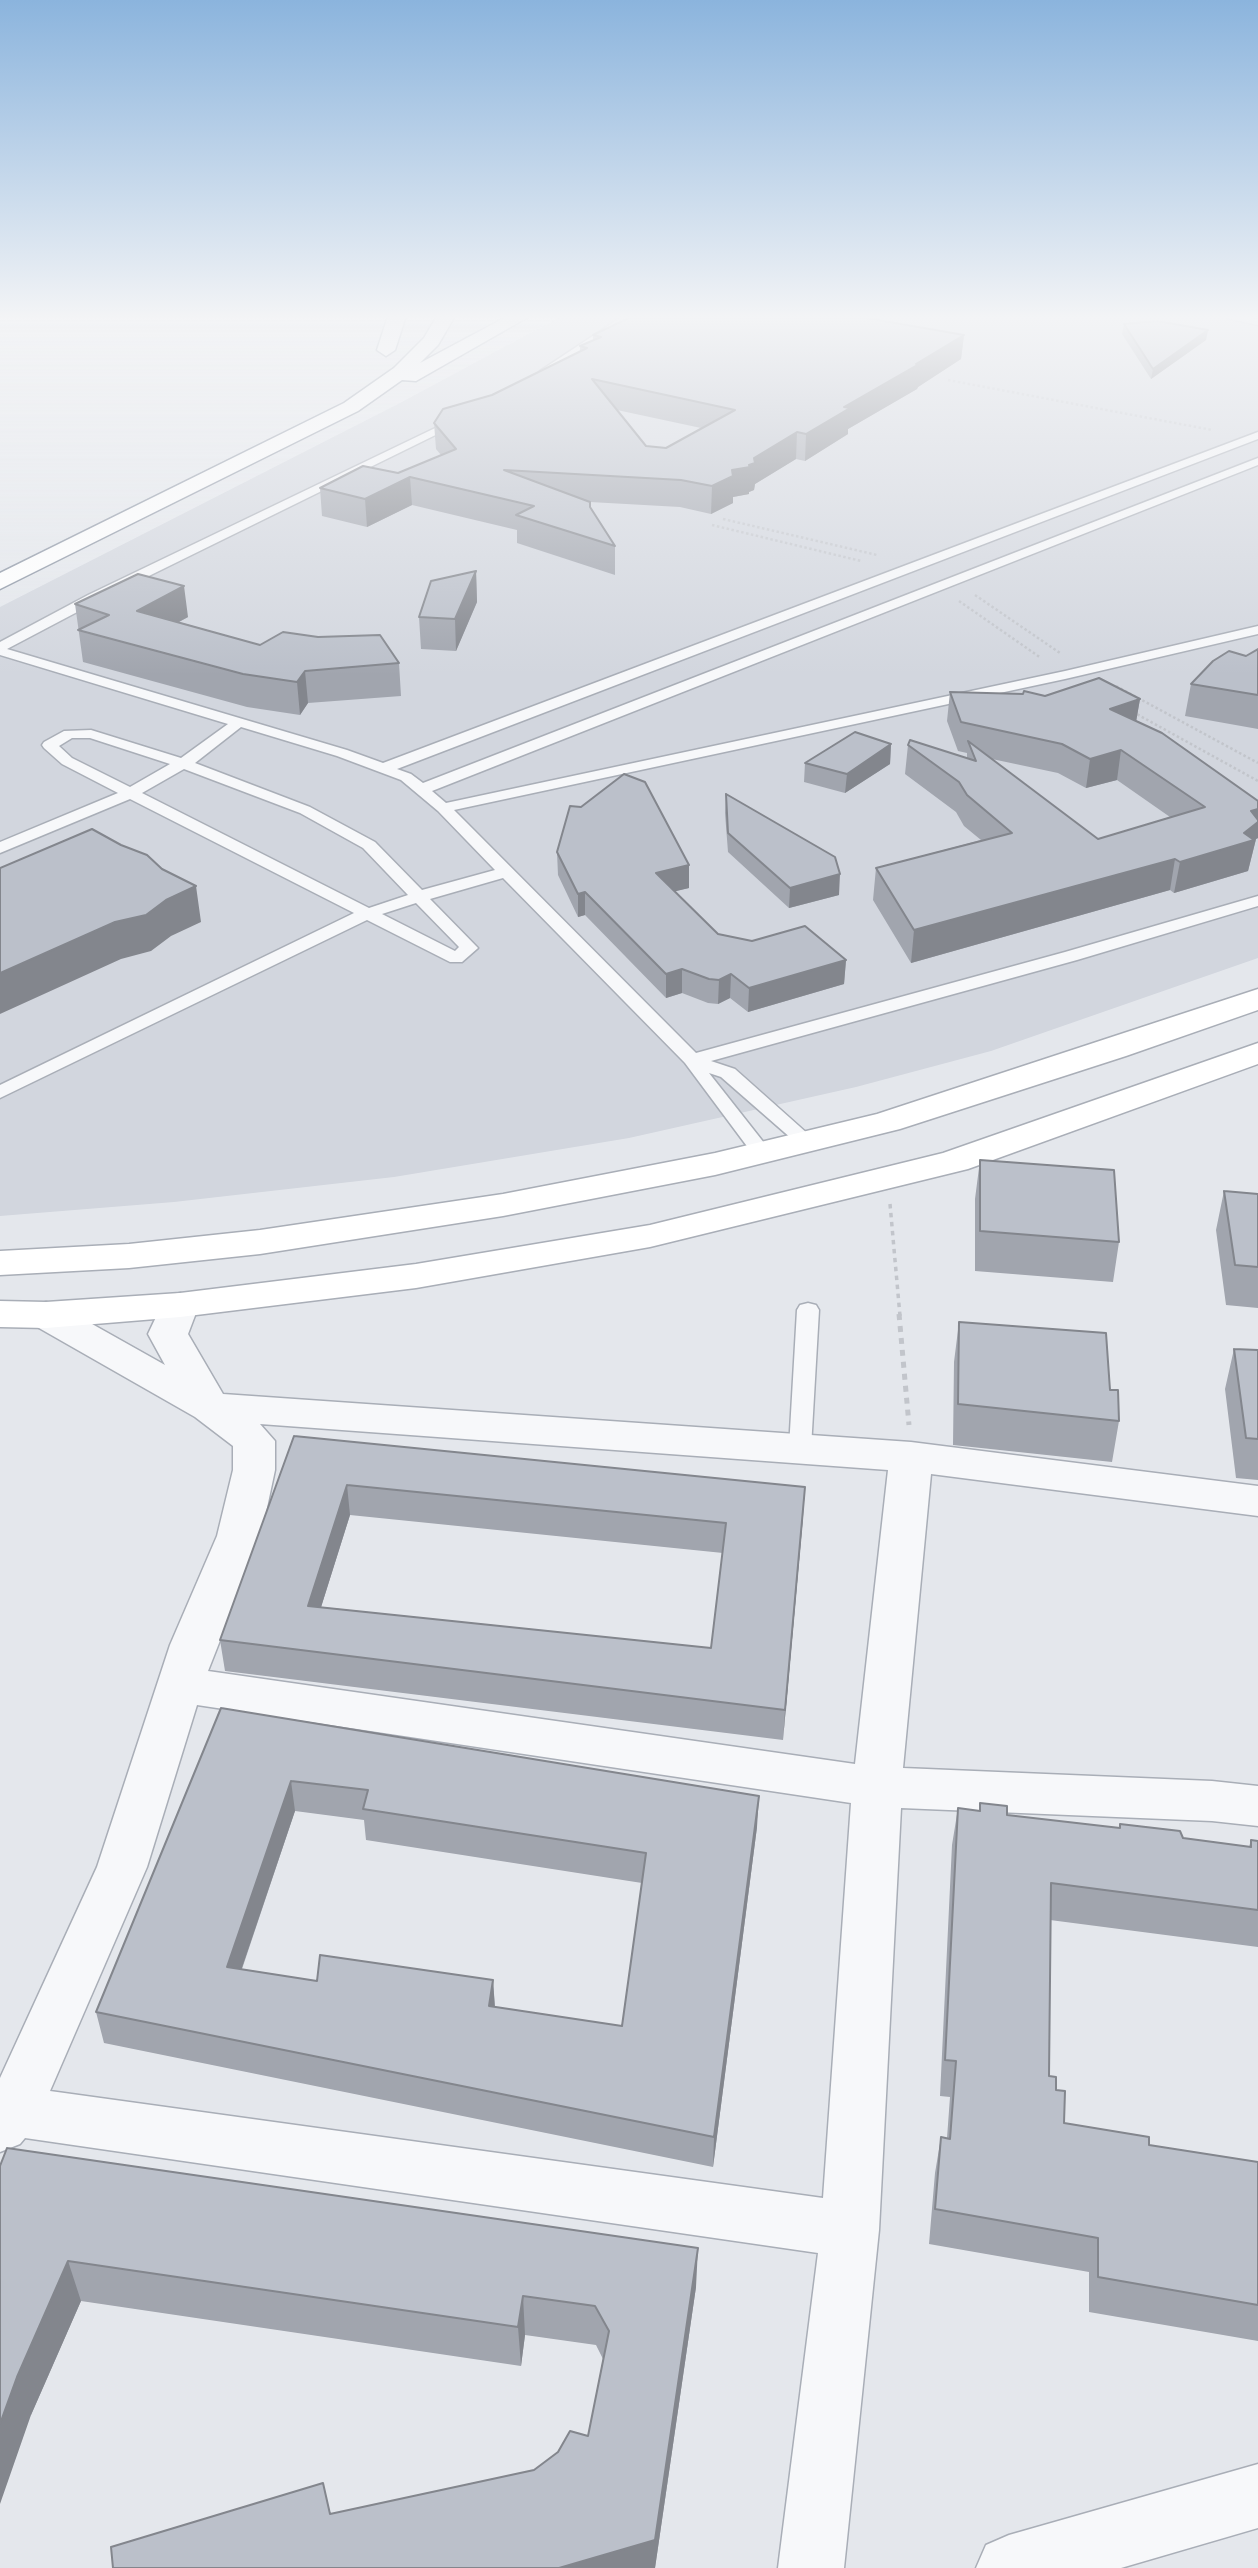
<!DOCTYPE html>
<html>
<head>
<meta charset="utf-8">
<style>
	body { margin:0 }
	canvas { display:block; background:#e4e7ec }
</style>
</head>
<body>
<canvas width="1258" height="2568"></canvas>
<script>
const g = document.querySelector('canvas').getContext('2d');
g.lineJoin = 'round';
function fillPath(path, color) { g.fillStyle = color; g.fill(path, 'evenodd'); }
const toPath = rows => new Path2D(rows.map(r => 'M' + r).join(''));
function stroke(path, color, width, dash) { g.strokeStyle = color; g.lineWidth = width; g.lineCap = dash ? 'butt' : 'round'; g.setLineDash(dash || []); g.stroke(path); }
const built = toPath([
	[562,316,1258,316,1258,958,991,1051,856,1087,629,1138,394,1177,174,1202,0,1216,0,607,400,403]
]);
const pathFar2 = toPath([
	[948,380,1212,430],
	[723,519,877,555],
	[712,525,861,561],
	[975,595,1060,653],
	[959,601,1041,658],
	[1116,686,1258,763],
	[1133,712,1258,781]
]);
const pathFar1 = toPath([
	[890,1204,900,1316]
]);
const path = toPath([
	[899,1314,909,1425]
]);
const service = toPath([
	[623,316,634,316,548,375,540,375,540,371,623,316],
	[1225,316,1258,319,1258,325,1227,318,1225,316],
	[456,418,466,420,98,601,7,649,347,750,383,763,1258,432,1258,439,397,769,411,774,423,783,1258,458,1258,465,432,791,446,803,1065,671,1258,626,1258,634,1065,679,454,810,696,1053,1065,952,1258,896,1258,906,1077,960,711,1061,735,1069,817,1142,814,1146,800,1146,721,1077,709,1073,772,1153,762,1159,755,1157,685,1063,503,878,430,899,478,948,462,962,450,962,367,920,0,1098,0,1085,354,913,130,799,0,853,0,842,118,793,62,764,44,748,42,745,44,742,64,731,91,730,181,758,228,724,0,655,0,642,88,595,456,418],
	[241,727,337,756,401,780,438,811,495,870,422,890,375,842,310,807,195,763,241,727],
	[72,738,90,738,170,764,130,787,72,758,59,746,72,738],
	[184,769,300,813,363,848,408,895,369,908,142,793,184,769],
	[416,903,459,947,455,951,382,914,416,903],
	[808,1303,816,1305,819,1310,811,1448,808,1454,800,1456,792,1454,789,1448,797,1310,800,1305,808,1303]
]);
const minor = toPath([
	[180,1293,194,1296,199,1305,188,1334,223,1394,911,1442,1258,1486,1258,1516,931,1474,903,1768,1212,1781,1258,1786,1258,1826,1212,1821,901,1808,879,2230,844,2568,778,2568,818,2253,25,2138,20,2144,0,2152,0,2078,97,1867,170,1645,217,1536,233,1470,233,1446,195,1417,32,1324,26,1315,32,1306,46,1302,60,1306,165,1365,148,1334,166,1296,180,1293],
	[260,1424,888,1470,855,1764,208,1671,261,1536,275,1470,275,1441,260,1424],
	[197,1705,851,1803,823,2198,50,2091,147,1867,197,1705],
	[1258,2464,1258,2528,1121,2568,976,2568,986,2545,1009,2535,1258,2464]
]);
const secondary = toPath([
	[1258,989,1258,1010,1126,1056,900,1129,715,1175,503,1216,260,1254,129,1268,0,1275,0,1251,129,1244,260,1230,503,1194,715,1153,877,1114,1258,989],
	[1258,1043,1258,1064,968,1169,650,1247,416,1288,180,1317,46,1328,0,1327,0,1301,46,1302,180,1293,416,1264,650,1225,943,1153,1258,1043]
]);
const trunk = toPath([
	[388,316,406,316,395,350,386,356,377,350,388,316],
	[437,316,455,316,438,345,420,363,508,316,530,316,416,381,402,380,358,411,0,589,0,573,344,403,394,368,424,338,437,316]
]);
const wall = toPath([
	[1124,324,1208,330,1206,340,1151,379,1122,334],
	[593,335,964,335,961,359,918,387,917,389,848,429,848,434,805,461,796,459,755,484,754,490,749,492,749,494,733,497,733,503,711,514,680,507,590,502,590,507,615,546,615,575,517,543,517,530,412,505,367,527,322,516,320,488,398,473,441,455,436,449,434,423,580,351,580,346,593,340],
	[617,410,701,428,666,448,646,446],
	[476,571,477,602,456,651,421,649,419,617],
	[75,604,188,617,179,622,260,645,399,663,401,696,308,703,300,715,247,707,83,662],
	[1258,649,1258,729,1185,716,1191,684,1246,656],
	[950,692,1140,699,1136,721,1258,801,1258,838,1256,839,1248,871,1174,893,1170,890,911,963,873,900,876,868,981,840,964,826,956,812,905,774,908,745,967,758,967,753,958,751,947,721],
	[992,759,1058,773,1086,788,1117,780,1170,817,1098,839],
	[891,744,890,764,845,793,804,782,805,763],
	[726,794,839,895,789,908,728,852,725,813],
	[557,852,689,865,689,888,675,891,718,934,846,960,844,984,748,1012,730,998,718,1004,708,1003,682,993,666,998,585,915,578,917,558,875],
	[980,1160,1119,1242,1113,1282,975,1271,975,1199],
	[1224,1191,1258,1194,1258,1308,1226,1305,1216,1230],
	[959,1322,1110,1390,1119,1421,1112,1462,953,1445,954,1362],
	[1234,1349,1258,1350,1258,1480,1236,1478,1225,1389],
	[294,1436,803,1517,783,1740,225,1671,220,1640],
	[350,1515,723,1553,711,1648,321,1607],
	[221,1708,757,1827,713,2167,104,2043,96,2012],
	[295,1811,364,1820,366,1840,642,1883,622,2026,495,2007,493,1980,317,1981,242,1969],
	[980,1803,1007,1815,1119,1828,1120,1824,1183,1838,1249,1847,1251,1840,1258,1841,1258,1947,1050,1920,1049,2076,1056,2090,1064,2123,1149,2145,1258,2162,1258,2341,1089,2312,1089,2272,929,2244,935,2173,941,2137,947,2138,950,2097,940,2096,952,1845,958,1808,979,1811],
	[0,2166,696,2287,655,2568,113,2568,330,2514,534,2470,588,2436,603,2359,596,2345,525,2335,521,2366,81,2301,31,2415]
]);
const shadedWall = toPath([
	[1208,330,1206,340,1151,379,1153,369],
	[964,335,961,359,918,387,917,389,848,429,848,434,805,461,806,434,844,407],
	[797,432,796,459,755,484,754,490,749,492,749,494,733,497,733,503,711,514,712,486,732,470,749,465,754,458],
	[410,477,412,505,367,527,365,499],
	[476,571,477,602,456,651,455,619],
	[184,586,188,617,141,642,137,611],
	[305,671,308,703,300,715,297,682],
	[1140,699,1135,728,1110,709],
	[891,744,890,764,845,793,847,774],
	[1121,750,1117,780,1086,788,1090,759],
	[1258,809,1258,838,1256,839,1248,871,1174,893,1180,862,1244,833,1251,811],
	[1175,859,1170,890,911,963,914,930],
	[689,865,689,888,656,896,656,873],
	[840,874,839,895,789,908,790,888],
	[196,886,201,922,171,936,151,951,121,959,0,1014,0,973],
	[585,892,585,915,578,917,578,894],
	[846,960,844,984,748,1012,749,988],
	[682,969,682,993,666,998,666,974],
	[731,974,730,998,718,1004,719,980],
	[347,1485,350,1515,312,1636,308,1606],
	[805,1487,803,1517,783,1740,785,1710],
	[291,1781,295,1811,232,1997,227,1967],
	[759,1796,757,1827,713,2167,714,2137],
	[493,1980,495,2010,489,2006],
	[698,2248,696,2287,655,2568,559,2568],
	[68,2261,81,2301,31,2415,0,2504,0,2424,17,2377],
	[523,2296,525,2335,521,2366,518,2327]
]);
const building = toPath([
	[633,316,855,316,964,335,916,364,919,364,844,407,850,408,806,434,797,432,754,458,755,463,749,465,750,467,732,470,733,476,712,486,681,480,504,470,590,502,590,507,615,546,516,515,534,506,410,477,365,499,320,488,363,466,398,473,456,449,434,423,443,409,492,395,587,348,580,346,601,337,593,335,633,316],
	[592,379,735,410,666,448,646,446,592,379],
	[1157,321,1208,330,1153,369,1124,324,1157,321],
	[476,571,455,619,419,617,431,581,476,571],
	[138,574,184,586,137,611,260,645,283,632,318,637,380,635,399,663,305,671,297,682,243,674,78,630,109,615,75,604,138,574],
	[1258,649,1258,695,1191,684,1213,661,1229,651,1246,656,1258,649],
	[1099,678,1140,699,1110,709,1162,733,1258,801,1258,809,1251,811,1258,820,1258,822,1244,833,1254,840,1180,862,1175,859,914,930,876,868,1012,833,967,795,959,782,908,745,910,740,976,761,968,741,1098,839,1205,807,1121,750,1090,759,1062,744,961,722,950,692,1023,694,1024,691,1045,696,1099,678],
	[855,732,891,744,847,774,805,763,855,732],
	[624,774,645,782,689,865,656,873,718,934,752,941,805,926,846,960,749,988,731,974,719,980,709,979,682,969,666,974,585,892,578,894,557,852,570,806,581,807,624,774],
	[726,794,835,857,840,874,790,888,728,833,726,794],
	[92,829,121,845,147,855,162,869,196,886,166,900,146,915,115,922,0,973,0,868,92,829],
	[980,1160,1114,1170,1119,1242,980,1231,980,1160],
	[1224,1191,1258,1194,1258,1267,1235,1265,1224,1191],
	[959,1322,1106,1333,1110,1390,1118,1390,1119,1421,958,1404,959,1322],
	[1234,1349,1258,1350,1258,1439,1246,1438,1234,1349],
	[294,1436,805,1487,785,1710,220,1640,294,1436],
	[347,1485,726,1523,711,1648,308,1606,347,1485],
	[221,1708,759,1796,714,2137,96,2012,221,1708],
	[291,1781,368,1790,363,1809,646,1853,622,2026,489,2006,493,1980,320,1955,317,1981,227,1967,291,1781],
	[980,1803,1007,1806,1007,1815,1120,1828,1120,1824,1180,1831,1183,1838,1251,1847,1251,1840,1258,1841,1258,1910,1051,1883,1049,2076,1056,2077,1056,2090,1065,2091,1064,2123,1149,2137,1149,2145,1258,2162,1258,2305,1098,2277,1098,2238,935,2209,941,2137,950,2139,956,2061,945,2060,958,1808,980,1811,980,1803],
	[7,2148,698,2248,655,2540,559,2568,113,2568,111,2547,323,2483,330,2514,534,2470,558,2452,570,2431,588,2436,609,2331,595,2306,523,2296,518,2327,68,2261,17,2377,0,2424,0,2166,7,2148]
]);
fillPath(built, '#d2d6de');
stroke(service, '#a9aeb7', 3);
stroke(minor, '#a9aeb7', 3);
stroke(secondary, '#a9aeb7', 3);
stroke(trunk, '#8b94a3', 3);
stroke(pathFar2, '#c2c5cb', 2.5, [2.5, 2.5]);
stroke(pathFar1, '#c2c5cb', 3.5, [4.5, 4.5]);
stroke(path, '#c2c5cb', 5, [6, 6]);
fillPath(service, '#f7f8fa');
fillPath(minor, '#f7f8fa');
fillPath(secondary, '#fff');
fillPath(trunk, '#fff');
fillPath(wall, '#a1a5ae');
fillPath(shadedWall, '#83868d');
fillPath(building, '#bbc0ca');
stroke(building, '#83868d', 2);
const sky = g.createLinearGradient(0, 0, 0, 675);
sky.addColorStop(0, '#8bb4dd');
sky.addColorStop(0.47, '#f3f4f6');
sky.addColorStop(1, '#f3f4f600');
g.fillStyle = sky;
g.fillRect(0, 0, 1258, 675);
</script>
</body>
</html>
